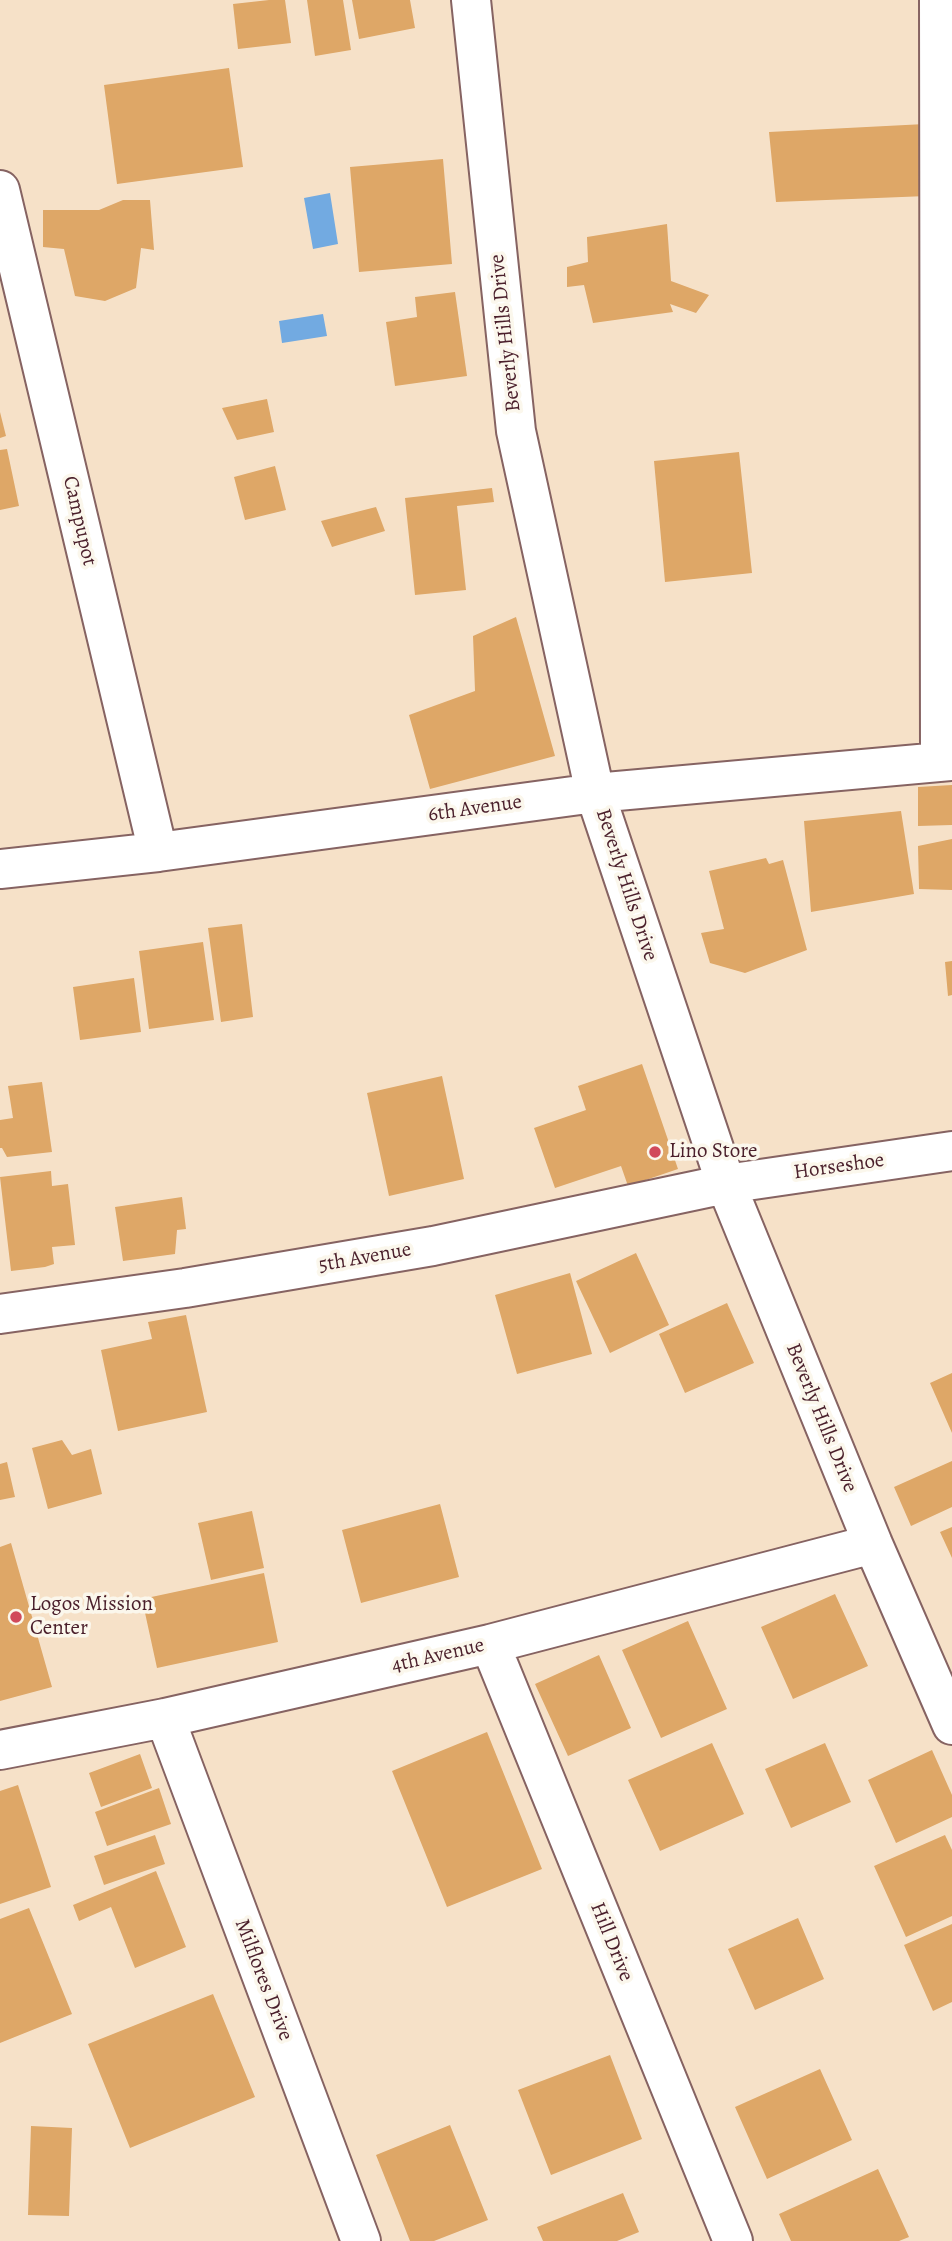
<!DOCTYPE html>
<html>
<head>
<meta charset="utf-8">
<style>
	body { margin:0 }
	canvas { display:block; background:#f6e1c8 }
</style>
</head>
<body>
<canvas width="952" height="2241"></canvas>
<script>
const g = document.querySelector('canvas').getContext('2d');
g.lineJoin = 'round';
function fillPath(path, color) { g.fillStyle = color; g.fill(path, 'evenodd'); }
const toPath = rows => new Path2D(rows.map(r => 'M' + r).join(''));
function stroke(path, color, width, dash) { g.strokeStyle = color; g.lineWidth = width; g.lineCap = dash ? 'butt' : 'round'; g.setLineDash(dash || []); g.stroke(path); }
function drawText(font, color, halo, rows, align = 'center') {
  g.font = font + ' Alegreya,serif'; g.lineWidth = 7; g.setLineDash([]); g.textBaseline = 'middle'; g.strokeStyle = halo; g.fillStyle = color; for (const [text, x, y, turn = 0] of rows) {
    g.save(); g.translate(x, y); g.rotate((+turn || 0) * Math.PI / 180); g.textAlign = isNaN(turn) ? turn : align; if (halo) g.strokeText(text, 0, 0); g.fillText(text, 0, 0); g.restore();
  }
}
const water = toPath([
	[330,193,338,244,313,249,304,198],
	[323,314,327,336,282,343,279,321]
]);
const building = toPath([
	[269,0,285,0,291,43,238,49,233,4],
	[307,0,343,0,351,50,315,56],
	[352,0,410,0,415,28,359,39],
	[229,68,243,167,117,184,104,85],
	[925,124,927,196,776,202,769,132],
	[443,159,452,264,359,272,350,167],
	[123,200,150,200,154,250,141,248,136,288,105,301,75,296,64,249,43,247,43,210,99,210],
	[667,224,671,281,709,295,696,313,670,304,673,312,593,323,584,285,567,287,567,267,588,262,587,237],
	[455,292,467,376,395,386,386,322,417,317,415,297],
	[267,399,274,432,237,440,222,408],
	[0,412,6,436,0,438],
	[7,449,19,506,0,510,0,450],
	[739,452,752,573,665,582,654,461],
	[275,466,286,510,245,520,234,477],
	[492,488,494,502,457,506,466,590,415,595,405,498],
	[376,507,385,531,332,547,321,521],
	[516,617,555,756,430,789,409,715,475,691,473,636],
	[952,785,952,825,918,826,918,787],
	[901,811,914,894,811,912,804,821],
	[952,839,952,890,919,889,918,846],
	[766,858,769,864,783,860,807,950,745,973,710,963,701,933,724,929,709,871],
	[242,924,253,1017,221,1022,208,928],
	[203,942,214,1020,149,1029,139,951],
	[952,961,952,995,948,996,945,962],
	[134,978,141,1032,80,1040,73,987],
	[642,1064,678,1169,628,1186,621,1166,555,1188,534,1128,586,1110,578,1086],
	[442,1076,464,1179,389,1196,367,1093],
	[42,1082,52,1152,7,1157,2,1148,0,1148,0,1120,13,1118,8,1086],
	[51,1171,52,1186,68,1184,75,1245,52,1247,54,1264,45,1267,11,1271,0,1177],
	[182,1197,186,1229,177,1230,175,1254,123,1261,115,1207],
	[636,1253,669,1325,610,1353,576,1281],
	[570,1273,592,1354,517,1374,495,1295],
	[727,1303,754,1363,685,1393,659,1334],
	[186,1315,207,1412,118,1431,101,1350,152,1339,148,1322],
	[952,1373,952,1433,930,1383],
	[62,1440,72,1455,91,1449,102,1494,48,1509,32,1448],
	[952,1461,952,1507,911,1526,894,1487],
	[7,1462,15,1497,0,1500,0,1464],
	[440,1504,459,1577,361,1603,342,1530],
	[252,1511,264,1568,211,1580,198,1523],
	[952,1527,952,1558,940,1532],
	[11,1543,52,1687,0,1701,0,1547],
	[264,1573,278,1642,157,1668,142,1599],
	[835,1594,868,1666,793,1699,761,1627],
	[688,1621,727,1709,661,1738,622,1650],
	[599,1655,631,1728,568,1756,535,1684],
	[487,1732,542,1869,447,1907,392,1771],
	[712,1743,744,1814,660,1851,628,1780],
	[825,1743,851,1802,791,1828,765,1769],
	[932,1750,952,1795,952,1817,896,1843,868,1780],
	[140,1754,152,1788,101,1807,89,1773],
	[18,1785,51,1887,0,1904,0,1791],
	[159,1788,171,1824,107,1846,95,1812],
	[155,1835,165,1864,104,1885,94,1856],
	[945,1835,952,1850,952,1916,906,1937,874,1866],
	[156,1871,186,1947,135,1968,111,1907,79,1921,73,1905],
	[29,1908,72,2014,0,2043,0,1919],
	[798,1918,824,1979,755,2010,728,1949],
	[952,1924,952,2002,933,2011,904,1945],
	[213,1994,255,2097,130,2148,88,2044],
	[610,2055,642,2139,551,2175,518,2090],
	[820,2069,852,2140,767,2179,735,2107],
	[450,2125,488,2220,434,2241,410,2241,376,2155],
	[31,2126,72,2128,69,2216,28,2215],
	[878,2169,909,2237,899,2241,791,2241,779,2214],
	[623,2193,639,2232,617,2241,543,2241,537,2227]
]);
const minor = toPath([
	[471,0,516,431,595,793,726,1184,873,1544,952,1725],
	[939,0,940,762],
	[0,190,158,852],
	[0,869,158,852,595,793,952,761],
	[0,1314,185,1288,433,1246,726,1184,952,1151],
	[490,1644,733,2241],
	[165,1718,361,2241],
	[0,1750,165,1718,490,1644,873,1544]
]);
const markers = [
	[655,1152,7,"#d1495b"],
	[16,1617,7,"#d1495b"]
];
const streetNames = [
	["Beverly Hills Drive",506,333,-96],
	["Campupot",79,521,77],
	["6th Avenue",475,809,-8],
	["Beverly Hills Drive",626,885,72],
	["Horseshoe",839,1167,-8],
	["5th Avenue",365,1258,-10],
	["Beverly Hills Drive",821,1418,68],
	["4th Avenue",438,1656,-13],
	["Hill Drive",611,1942,68],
	["Milflores Drive",263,1980,69]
];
const poiNames = [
	["Lino Store",669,1152],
	["Logos Mission",30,1605],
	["Center",30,1629]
];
fillPath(water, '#72aae1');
fillPath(building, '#dea767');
stroke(minor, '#866362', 42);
stroke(minor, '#fff', 38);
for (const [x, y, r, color] of markers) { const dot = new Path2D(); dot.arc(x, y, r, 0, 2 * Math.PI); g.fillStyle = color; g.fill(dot); stroke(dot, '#fbf7ec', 2.5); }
drawText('21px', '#4a1f2b', '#fbf7ec', streetNames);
drawText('21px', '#4a1f2b', '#fbf7ec', poiNames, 'left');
</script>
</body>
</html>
